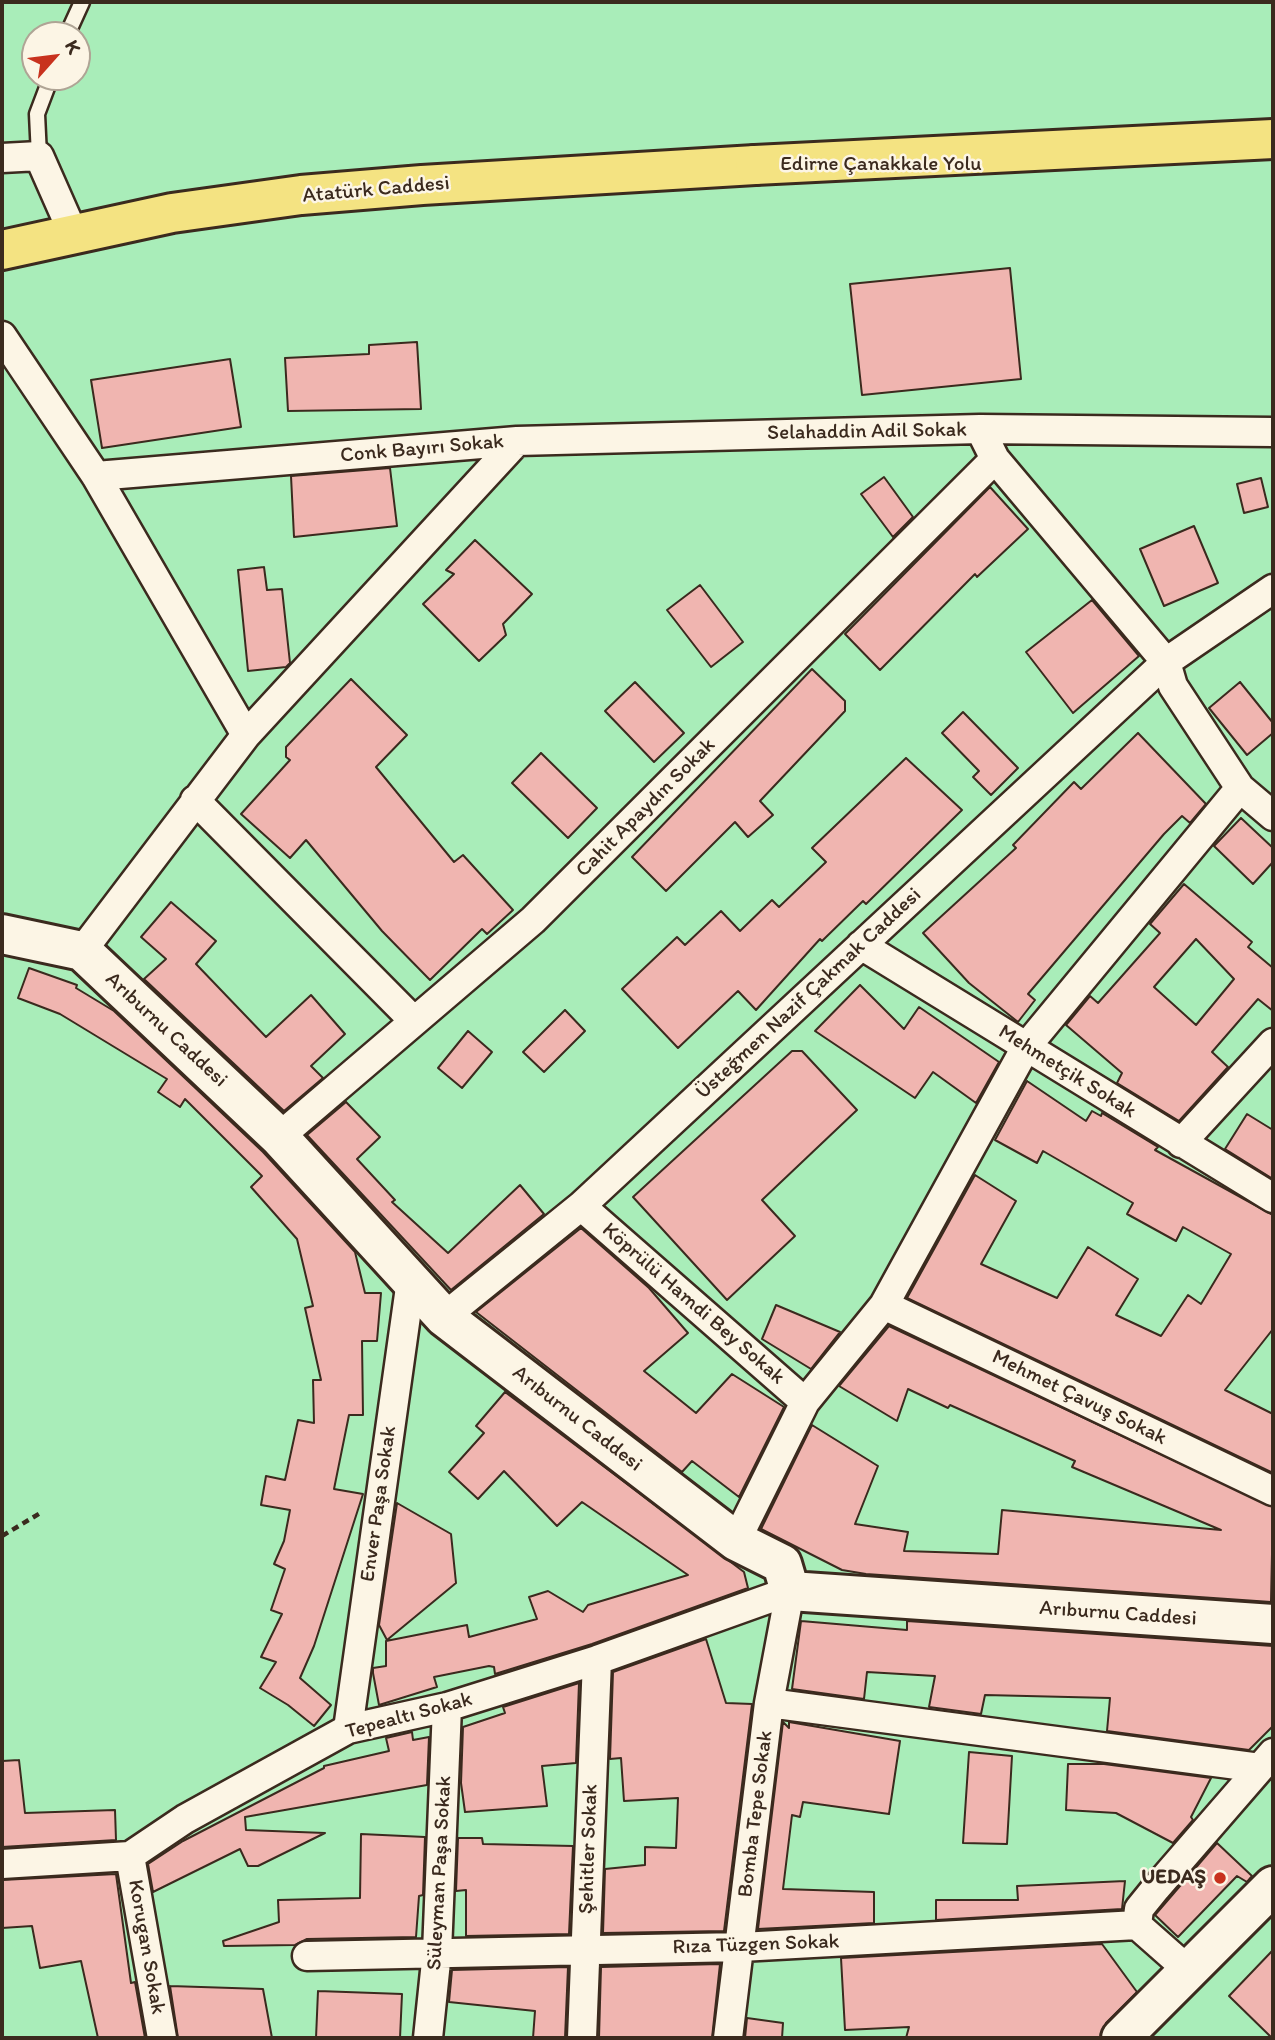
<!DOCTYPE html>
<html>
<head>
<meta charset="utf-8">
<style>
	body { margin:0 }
	#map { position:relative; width:1275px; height:2040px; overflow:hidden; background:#f8e2d5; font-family:Itim,sans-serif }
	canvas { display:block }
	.frame { position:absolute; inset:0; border:4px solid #3b2a1e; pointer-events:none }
	.north { position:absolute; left:21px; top:21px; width:70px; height:70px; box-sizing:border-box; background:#fcf5e5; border:2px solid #afa495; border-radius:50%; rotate:62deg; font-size:19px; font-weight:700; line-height:28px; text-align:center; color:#3b2a1e }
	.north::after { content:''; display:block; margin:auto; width:24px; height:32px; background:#c8321e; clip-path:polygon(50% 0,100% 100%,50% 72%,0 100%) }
</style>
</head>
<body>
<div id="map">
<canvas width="1275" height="2040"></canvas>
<div class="frame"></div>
<div class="north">K</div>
</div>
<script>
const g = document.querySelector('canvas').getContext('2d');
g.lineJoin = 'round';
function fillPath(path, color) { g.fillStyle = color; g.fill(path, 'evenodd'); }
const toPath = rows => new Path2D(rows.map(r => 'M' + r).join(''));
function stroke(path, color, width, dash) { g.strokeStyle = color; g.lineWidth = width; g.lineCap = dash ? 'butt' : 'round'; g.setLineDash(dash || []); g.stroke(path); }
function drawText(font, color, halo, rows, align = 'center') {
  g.font = font + ' Itim,sans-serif'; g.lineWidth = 5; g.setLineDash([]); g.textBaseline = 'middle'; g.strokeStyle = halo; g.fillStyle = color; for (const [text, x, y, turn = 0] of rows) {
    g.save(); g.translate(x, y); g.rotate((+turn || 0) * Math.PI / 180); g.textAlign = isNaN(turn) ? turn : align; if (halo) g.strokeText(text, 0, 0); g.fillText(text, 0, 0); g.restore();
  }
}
const green = toPath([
	[2,2,1273,2,1273,2038,2,2038],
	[35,35,77,35,77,77,35,77]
]);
const building = toPath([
	[1010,268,1021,379,862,395,850,284,1010,268],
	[417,342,421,409,288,411,285,358,369,354,369,345,417,342],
	[230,359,241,427,102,448,91,380,230,359],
	[390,468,397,526,294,537,291,476,390,468],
	[884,477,913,517,893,537,861,494,884,477],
	[1261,478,1268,507,1244,513,1237,484,1261,478],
	[990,487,1028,529,977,577,975,574,880,670,845,634,990,487],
	[1194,526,1218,583,1164,606,1140,549,1194,526],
	[475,540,532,594,503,624,506,635,479,661,423,604,454,574,446,570,475,540],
	[264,567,267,590,282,589,290,663,286,667,248,671,238,570,264,567],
	[700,585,743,642,711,667,667,610,700,585],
	[1092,600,1139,656,1073,713,1026,652,1092,600],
	[812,669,845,701,845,711,760,801,773,815,748,837,735,822,666,891,632,857,812,669],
	[351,679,407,735,376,767,454,862,463,855,513,910,487,934,482,929,430,980,382,931,306,840,290,858,241,814,290,760,286,757,286,747,351,679],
	[635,682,684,733,654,762,605,711,635,682],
	[1240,682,1273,723,1273,733,1247,755,1209,708,1240,682],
	[963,712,1018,768,991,795,973,777,979,771,942,733,963,712],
	[1138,733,1206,804,1190,823,1182,816,1164,834,1028,994,1035,1000,1018,1022,969,983,923,933,1016,848,1013,845,1074,782,1081,789,1138,733],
	[541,753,597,808,568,838,512,783,541,753],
	[906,758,962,810,866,904,863,901,822,941,820,939,756,1010,738,991,678,1048,622,989,677,937,685,945,721,911,740,931,772,900,779,907,826,862,812,848,906,758],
	[1241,818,1273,848,1273,862,1253,884,1214,846,1241,818],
	[1184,884,1252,942,1248,947,1273,968,1273,1011,1258,999,1212,1052,1228,1067,1179,1121,1117,1083,1122,1073,1066,1025,1090,996,1098,1003,1160,933,1150,924,1184,884],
	[1196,939,1234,979,1196,1025,1154,987,1196,939],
	[171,902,216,941,196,964,266,1037,311,995,345,1034,311,1066,323,1078,284,1111,144,979,166,959,141,937,171,902],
	[29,968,77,985,76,988,114,1011,263,1152,355,1252,365,1293,381,1293,377,1341,362,1341,363,1415,349,1415,334,1489,363,1494,314,1646,300,1678,331,1705,314,1726,288,1705,260,1688,276,1662,261,1657,282,1614,271,1610,285,1569,274,1564,284,1541,290,1510,261,1505,266,1476,285,1480,298,1420,314,1423,313,1380,321,1380,305,1308,313,1306,297,1239,251,1187,262,1176,185,1099,180,1107,158,1092,167,1079,60,1014,18,998,29,968],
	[860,985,904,1029,919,1007,999,1062,976,1103,933,1072,915,1098,815,1031,860,985],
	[565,1010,585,1031,544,1072,523,1052,565,1010],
	[468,1031,492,1052,462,1088,438,1068,468,1031],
	[792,1051,802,1051,857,1110,762,1200,795,1236,727,1300,633,1197,792,1051],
	[1027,1081,1086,1121,1092,1111,1101,1116,1102,1113,1158,1147,1155,1150,1273,1215,1273,1329,1225,1390,1273,1414,1273,1473,907,1298,975,1175,1016,1201,981,1264,1057,1298,1088,1247,1138,1279,1116,1315,1161,1336,1188,1295,1201,1304,1231,1254,1183,1227,1176,1241,1127,1214,1133,1203,1043,1151,1037,1163,995,1140,1027,1081],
	[346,1102,380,1137,357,1159,395,1200,392,1202,448,1253,520,1185,544,1214,451,1290,307,1135,346,1102],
	[1247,1114,1273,1130,1273,1179,1225,1149,1247,1114],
	[581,1228,649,1288,688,1333,644,1371,696,1413,732,1374,784,1407,739,1497,692,1461,682,1472,476,1312,581,1228],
	[776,1305,840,1332,811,1369,762,1339,776,1305],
	[889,1326,1273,1507,1271,1602,866,1574,842,1570,761,1529,812,1425,878,1466,855,1524,908,1532,904,1551,998,1554,1002,1510,1221,1530,1072,1467,1075,1461,950,1405,948,1408,908,1389,897,1421,839,1386,889,1326],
	[505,1392,744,1572,748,1588,592,1644,495,1674,494,1667,489,1666,434,1677,437,1687,379,1705,373,1673,373,1668,386,1666,386,1641,467,1625,469,1637,537,1619,529,1597,548,1591,583,1612,588,1605,688,1575,582,1502,557,1526,504,1471,478,1499,449,1472,484,1433,476,1426,505,1392],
	[397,1503,451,1534,456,1583,387,1640,379,1625,397,1503],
	[801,1621,907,1630,907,1621,1273,1646,1273,1726,1249,1750,1107,1731,1110,1698,985,1695,981,1714,929,1707,935,1676,867,1672,864,1699,792,1689,801,1621],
	[706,1639,726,1703,752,1704,724,1931,603,1933,605,1869,645,1865,645,1847,676,1848,678,1798,624,1801,621,1758,610,1759,613,1672,706,1639],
	[579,1683,576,1763,542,1766,547,1806,465,1812,461,1783,463,1727,505,1713,503,1707,579,1683],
	[783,1722,789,1728,789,1722,900,1741,889,1814,803,1802,800,1817,792,1815,783,1889,874,1892,874,1923,758,1929,783,1722],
	[412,1732,413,1740,429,1737,427,1785,245,1817,246,1830,325,1833,258,1866,248,1866,240,1849,153,1892,148,1864,183,1841,324,1768,324,1766,389,1751,386,1738,412,1732],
	[969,1752,1012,1756,1007,1844,963,1843,969,1752],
	[19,1760,25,1813,115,1810,116,1840,2,1847,2,1761,19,1760],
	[1068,1764,1104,1764,1211,1778,1191,1817,1193,1820,1173,1843,1116,1813,1066,1810,1068,1764],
	[361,1834,425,1837,423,1895,419,1896,416,1937,307,1939,295,1945,224,1946,223,1941,279,1922,278,1900,360,1898,361,1834],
	[458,1838,482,1838,483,1844,573,1846,569,1934,466,1936,466,1890,456,1891,458,1838],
	[1217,1843,1252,1876,1247,1882,1237,1876,1178,1937,1155,1915,1217,1843],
	[116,1874,131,1983,135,1982,145,2038,98,2038,81,1961,40,1968,32,1926,2,1928,2,1880,116,1874],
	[1125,1881,1122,1909,936,1920,936,1900,1018,1900,1017,1886,1125,1881],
	[1102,1944,1137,1992,1106,2023,1100,2038,906,2038,909,2027,845,2030,841,1958,1102,1944],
	[1273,1950,1273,2038,1272,2038,1229,1996,1273,1950],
	[720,1964,712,2038,599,2038,601,1967,720,1964],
	[568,1967,565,2038,533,2038,535,2011,449,2002,452,1970,568,1967],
	[170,1986,263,1989,272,2038,178,2038,170,1986],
	[318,1991,402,1994,400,2038,316,2038,318,1991],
	[747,2018,783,2023,782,2038,745,2038,747,2018]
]);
const path = toPath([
	[2,1536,42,1512]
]);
const lane = toPath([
	[67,35,82,2],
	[39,156,37,114,51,77]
]);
const street = toPath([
	[2,158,39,156,73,233],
	[2,336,96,476,246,735],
	[980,429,1273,432],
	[96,476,517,441,980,429,995,459,1166,662,1173,686,1240,788,1273,816],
	[195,800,413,1020],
	[861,945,1273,1198],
	[82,951,246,735,517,441],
	[279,1137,533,920,995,459],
	[1181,1143,1273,1043],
	[581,1206,805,1402],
	[884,1305,1273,1491],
	[444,1317,581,1206,1166,662,1273,589],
	[736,1541,805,1402,884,1305,1026,1047,1240,788],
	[769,1703,1260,1768],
	[348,1729,411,1280],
	[130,1856,162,2038],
	[2,1864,130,1856,185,1819,348,1729,447,1707,597,1660,790,1591],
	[1137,1925,1139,1909,1156,1888,1273,1753],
	[307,1956,741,1947,1137,1925,1188,1970],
	[428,2038,437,1952,447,1707],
	[582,2038,597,1660],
	[728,2038,769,1703,790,1591]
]);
const secondary = toPath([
	[2,934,82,951,279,1137,444,1317,736,1541,782,1564,790,1591,1273,1624],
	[1121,2038,1273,1886]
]);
const primary = toPath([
	[2,250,172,213,301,195,422,185,755,165]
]);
const highway = toPath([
	[755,165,1273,139]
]);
const markers = [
	[1220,1878,7,"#c8321e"]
];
const streetNames = [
	["Edirne Çanakkale Yolu",881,165],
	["Atatürk Caddesi",376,190,-5],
	["Selahaddin Adil Sokak",867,432,-1],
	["Conk Bayırı Sokak",422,449,-5],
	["Cahit Apaydın Sokak",646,808,-45],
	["Üsteğmen Nazif Çakmak Caddesi",809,994,-43],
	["Arıburnu Caddesi",166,1030,43],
	["Mehmetçik Sokak",1067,1072,32],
	["Köprülü Hamdi Bey Sokak",693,1304,41],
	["Mehmet Çavuş Sokak",1079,1398,26],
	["Arıburnu Caddesi",577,1419,38],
	["Enver Paşa Sokak",379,1504,-82],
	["Arıburnu Caddesi",1118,1614,4],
	["Tepealtı Sokak",409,1716,-15],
	["Bomba Tepe Sokak",756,1814,-83],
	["Şehitler Sokak",589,1849,-88],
	["Süleyman Paşa Sokak",440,1873,-87],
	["Rıza Tüzgen Sokak",756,1945,-2],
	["Korugan Sokak",146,1947,80]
];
const poiNames = [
	["UEDAŞ",1206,1878]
];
fillPath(green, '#a9edb9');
fillPath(building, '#f0b5b0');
stroke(building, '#3b2a1e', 2);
stroke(lane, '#3b2a1e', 19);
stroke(street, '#3b2a1e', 33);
stroke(secondary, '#3b2a1e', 44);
stroke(primary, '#3b2a1e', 44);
stroke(highway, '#3b2a1e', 44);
stroke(path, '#3b2a1e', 4.5, [7, 5]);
stroke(lane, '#fcf5e5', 14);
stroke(street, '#fcf5e5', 28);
stroke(secondary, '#fcf5e5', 38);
stroke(primary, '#f4e382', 38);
stroke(highway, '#f4e382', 38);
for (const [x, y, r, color] of markers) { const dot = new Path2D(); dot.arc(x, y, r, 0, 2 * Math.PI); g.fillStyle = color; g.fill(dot); stroke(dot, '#fcf5e5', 2.5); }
drawText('21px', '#3b2a1e', '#fcf5e5', streetNames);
drawText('bold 21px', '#3b2a1e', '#fcf5e5', poiNames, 'right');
</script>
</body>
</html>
